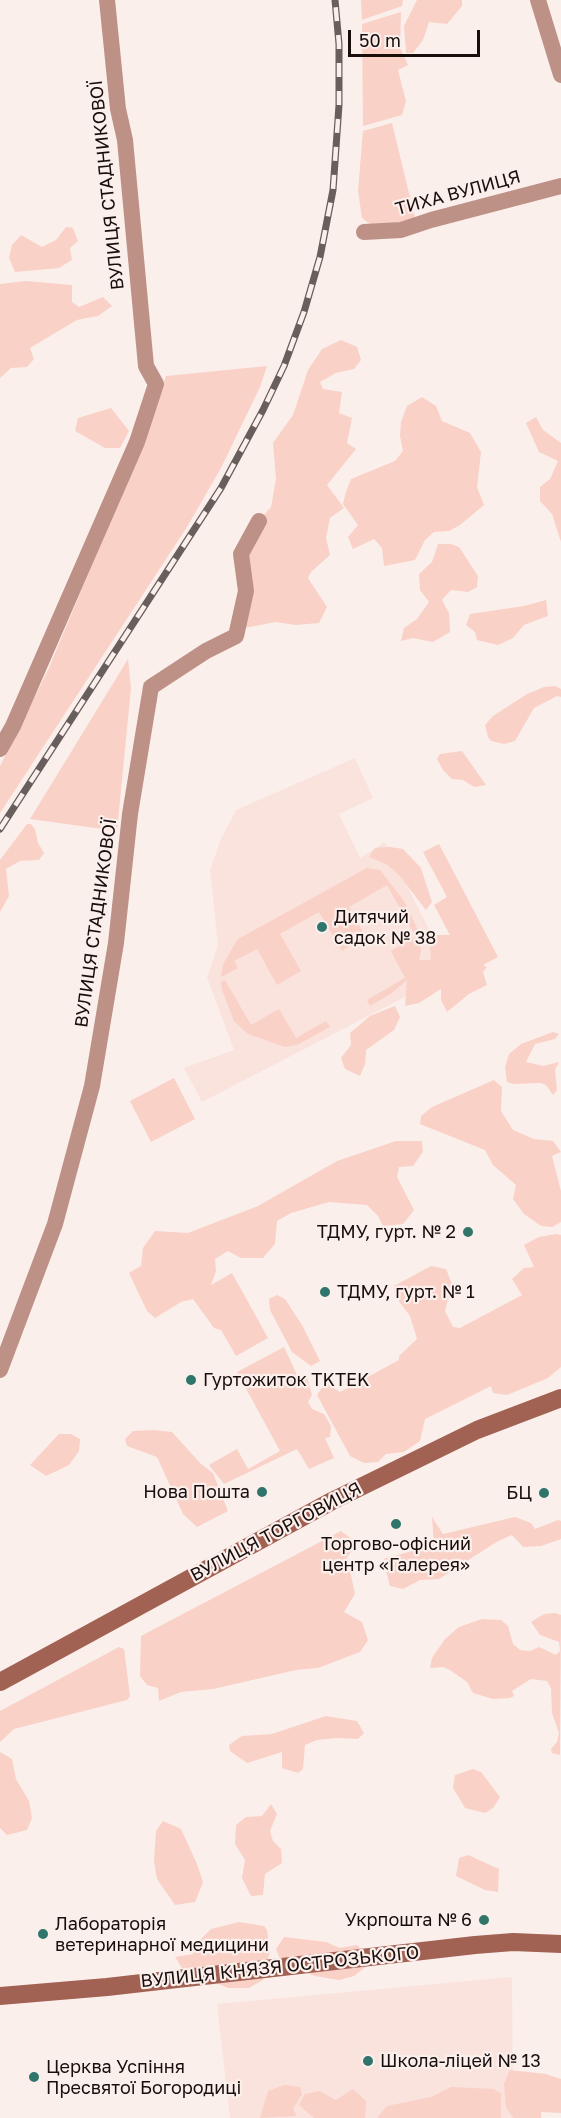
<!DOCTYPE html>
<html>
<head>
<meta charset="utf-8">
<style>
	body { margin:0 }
	#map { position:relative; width:561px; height:2118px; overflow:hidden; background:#fbefec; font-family:"Golos Text",sans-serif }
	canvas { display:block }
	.scale { position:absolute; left:348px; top:30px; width:132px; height:27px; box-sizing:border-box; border:3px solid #180e0c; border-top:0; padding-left:8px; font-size:18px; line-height:21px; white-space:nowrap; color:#180e0c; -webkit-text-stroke:4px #fbefec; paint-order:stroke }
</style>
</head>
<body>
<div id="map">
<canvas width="561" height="2118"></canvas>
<div class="scale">50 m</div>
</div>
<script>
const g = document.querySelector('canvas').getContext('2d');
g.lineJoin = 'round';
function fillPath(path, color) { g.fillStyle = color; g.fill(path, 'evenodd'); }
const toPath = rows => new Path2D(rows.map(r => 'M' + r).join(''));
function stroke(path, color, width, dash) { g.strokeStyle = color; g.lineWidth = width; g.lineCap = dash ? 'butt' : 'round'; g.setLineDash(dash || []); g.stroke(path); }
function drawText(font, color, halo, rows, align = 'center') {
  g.font = font + ' "Golos Text",sans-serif'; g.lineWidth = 4.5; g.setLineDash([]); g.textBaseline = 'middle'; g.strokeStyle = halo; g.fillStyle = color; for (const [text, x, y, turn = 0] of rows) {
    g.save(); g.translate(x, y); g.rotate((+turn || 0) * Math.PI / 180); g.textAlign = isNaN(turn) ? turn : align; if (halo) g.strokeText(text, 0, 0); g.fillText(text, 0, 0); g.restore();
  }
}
const built = toPath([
	[355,758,373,798,339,814,360,858,385,842,451,973,202,1102,184,1068,234,1050,207,977,218,945,210,870,221,839,236,810],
	[512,1977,513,2118,230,2118,217,2004]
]);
const green = toPath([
	[361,0,403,0,402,6,362,20],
	[417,0,462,0,462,6,447,24,429,22,423,40,413,53,406,53,404,26],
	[401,12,400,47,408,65,398,70,406,101,402,115,363,126,362,24],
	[392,123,415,218,395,225,374,227,362,218,358,191,363,131],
	[66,227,73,228,78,241,70,248,72,260,59,268,15,272,9,258,12,245,21,235,42,247,56,240],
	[26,281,72,285,72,302,79,307,103,297,112,306,98,316,77,320,30,348,34,359,27,367,11,368,0,378,0,284],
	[341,340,357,347,361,360,354,369,336,373,320,382,323,389,342,392,339,413,352,418,347,443,356,449,327,485,344,508,330,518,326,538,330,555,311,572,308,578,327,607,319,623,296,625,275,622,245,628,245,536,271,507,276,479,273,443,293,415,308,370,322,349],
	[267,366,260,387,221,468,187,527,0,813,0,766,48,670,141,448,166,376],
	[422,397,436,406,442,421,470,433,481,452,477,487,484,505,460,525,449,531,434,532,425,540,415,560,384,566,382,548,374,539,353,549,348,537,358,525,343,504,346,492,351,479,395,461,403,451,400,436,401,422,407,406],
	[111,408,129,431,120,448,105,448,75,431,78,418],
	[536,417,543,430,561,443,561,542,552,514,540,501,540,487,550,479,558,461,539,452,526,423],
	[438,544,451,544,459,547,478,576,477,587,468,592,451,590,442,600,449,613,450,632,433,642,413,638,401,641,404,628,417,619,429,602,420,590,419,574,432,562],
	[546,600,548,616,524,625,513,638,498,645,477,640,475,632,466,625,470,614,524,606],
	[128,659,131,688,117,831,30,819],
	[555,686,561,689,561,697,557,696,534,708,515,741,504,744,491,741,488,737,485,725,493,716,527,694,544,687],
	[462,751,486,785,474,787,463,780,452,779,443,770,437,759,440,754],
	[27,824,31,824,35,829,38,843,44,853,39,860,20,861,6,869,9,896,0,912,0,860],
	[439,844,498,957,483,965,487,967,483,972,487,985,469,994,447,1012,441,1000,441,989,419,1003,405,1006,407,980,392,993,370,1006,367,1000,405,978,391,951,416,937,387,885,349,907,365,936,342,951,319,912,280,934,301,971,277,985,257,949,234,961,238,968,221,977,223,964,238,939,367,868,380,870,404,901,418,930,421,951,419,960,431,960,430,946,436,935,450,935,434,905,447,897,423,852],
	[390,847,403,849,421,868,432,902,426,910,399,875,386,864,369,857,375,848],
	[225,980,251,1025,279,1009,296,1038,326,1021,330,1027,297,1045,285,1047,248,1034,234,1021,222,990,221,982],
	[395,1006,400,1017,394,1030,366,1050,365,1064,360,1076,345,1069,341,1058,351,1045,350,1033,370,1016],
	[553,1032,559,1034,555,1039,535,1044,526,1062,543,1066,559,1062,555,1070,557,1090,553,1095,546,1085,540,1083,513,1084,507,1082,505,1067,509,1054,521,1044],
	[174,1078,195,1119,151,1142,130,1101],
	[494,1080,502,1087,501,1111,513,1130,534,1139,553,1141,561,1152,552,1156,561,1191,561,1222,552,1227,541,1226,524,1214,513,1199,516,1185,493,1165,485,1150,420,1124,421,1116,432,1107],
	[396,1141,422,1141,423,1152,413,1166,399,1167,397,1177,414,1210,403,1224,383,1226,378,1216,367,1205,329,1202,291,1213,277,1221,275,1244,263,1258,241,1258,228,1251,215,1259,216,1271,211,1285,232,1273,268,1338,236,1356,221,1330,214,1328,193,1299,181,1302,155,1318,147,1311,129,1273,141,1266,143,1248,155,1231,188,1233,258,1206,337,1161],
	[556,1234,561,1235,561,1367,548,1378,507,1395,493,1393,491,1386,425,1419,420,1441,404,1452,386,1454,378,1462,364,1463,350,1456,317,1395,323,1386,329,1384,340,1392,399,1360,399,1356,417,1339,410,1316,395,1296,394,1286,431,1266,446,1269,452,1284,445,1311,453,1327,460,1328,522,1295,512,1279,524,1268,534,1267,524,1245,539,1237],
	[277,1295,285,1299,302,1325,320,1361,311,1366,292,1352,270,1310,269,1299],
	[284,1347,297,1375,307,1377,312,1395,308,1402,312,1409,324,1414,331,1426,330,1437,325,1438,334,1458,309,1469,297,1449,224,1484,209,1465,237,1449,248,1469,280,1451,237,1372],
	[154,1430,172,1432,201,1464,213,1473,228,1511,197,1527,183,1514,157,1457,127,1446,125,1439,133,1431],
	[59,1434,71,1434,80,1439,79,1451,69,1465,46,1476,30,1465],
	[432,1517,443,1534,515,1517,531,1523,535,1529,558,1520,561,1521,561,1539,541,1546,523,1547,512,1535,498,1541,439,1579,420,1580,403,1589,390,1586,383,1559,434,1545],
	[341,1531,352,1539,354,1548,347,1557,355,1594,344,1612,362,1622,368,1640,360,1652,318,1668,296,1670,213,1689,181,1692,159,1701,158,1688,147,1685,140,1676,141,1636],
	[555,1613,561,1615,560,1755,552,1753,551,1749,557,1742,559,1733,552,1713,551,1688,547,1681,531,1679,512,1691,514,1696,510,1698,493,1699,473,1693,467,1682,450,1670,443,1667,430,1668,432,1658,445,1639,459,1627,482,1619,501,1620,508,1626,513,1644,520,1650,530,1651,539,1647,556,1655,560,1651,559,1642,540,1635,531,1622,544,1614],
	[119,1647,124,1649,130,1696,127,1700,14,1729,0,1742,0,1711],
	[326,1716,357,1721,364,1733,358,1739,337,1738,317,1740,305,1745,303,1769,298,1773,282,1768,282,1752,247,1763,230,1751,229,1745,242,1736,272,1734],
	[0,1752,12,1759,16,1779,29,1801,32,1818,27,1830,7,1835,0,1828],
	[473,1769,481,1772,500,1797,493,1808,485,1813,465,1808,453,1788,455,1775],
	[271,1804,277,1814,270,1831,273,1841,281,1849,282,1863,265,1874,263,1895,251,1896,242,1878,245,1860,235,1844,236,1825,246,1817,262,1816],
	[163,1821,181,1829,197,1864,203,1882,195,1902,175,1905,157,1879,154,1861,156,1831],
	[468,1855,499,1869,498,1892,485,1890,456,1876,459,1858],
	[239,1922,264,1926,267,1930,270,1951,263,1980,249,1988,228,1988,182,1968,175,1957,193,1954,195,1945,211,1929],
	[284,1937,326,1942,340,1948,356,1945,370,1953,368,1965,354,1976,339,1980,315,1976,282,1964,276,1949],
	[510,2070,546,2074,561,2079,561,2113,541,2112,541,2118,513,2118,506,2107,504,2084],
	[284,2085,300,2087,302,2094,293,2109,297,2116,260,2118,268,2091],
	[451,2087,493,2089,501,2093,501,2118,377,2118,387,2106,431,2097],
	[353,2089,366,2101,365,2118,314,2118,299,2105,305,2094,319,2091,336,2100]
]);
const street = toPath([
	[538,0,561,75],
	[364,232,401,230,431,220,561,186],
	[0,749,13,726,137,442,156,384,146,366,125,140,118,109,107,0],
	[0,1370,55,1224,92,1086,116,943,130,814,151,687,206,651,236,636,246,591,241,554,259,521]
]);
const secondary = toPath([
	[0,1682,332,1501,477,1430,561,1398],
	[0,1996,107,1987,475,1945,513,1942,561,1944]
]);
const rail = toPath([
	[0,829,221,488,263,410,284,366,304,312,320,257,333,190,339,105,339,44,335,0]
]);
const markers = [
	[322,927,6,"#2f756b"],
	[468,1232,6,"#2f756b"],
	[325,1292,6,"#2f756b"],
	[191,1380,6,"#2f756b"],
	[262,1492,6,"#2f756b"],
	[544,1493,6,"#2f756b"],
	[396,1524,6,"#2f756b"],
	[484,1920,6,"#2f756b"],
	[43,1934,6,"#2f756b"],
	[368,2061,6,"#2f756b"],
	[34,2077,6,"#2f756b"]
];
const streetNames = [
	["ВУЛИЦЯ СТАДНИКОВОЇ",107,185,-96],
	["ТИХА ВУЛИЦЯ",458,193,-15],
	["ВУЛИЦЯ СТАДНИКОВОЇ",96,923,-82],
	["ВУЛИЦЯ ТОРГОВИЦЯ",276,1532,-28],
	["ВУЛИЦЯ КНЯЗЯ ОСТРОЗЬКОГО",280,1967,-6]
];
const poiNames = [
	["Дитячий",334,917],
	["садок № 38",334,938],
	["ТДМУ, гурт. № 2",456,1232,"right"],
	["ТДМУ, гурт. № 1",337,1292],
	["Гуртожиток TKTEK",203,1380],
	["Нова Пошта",250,1492,"right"],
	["БЦ",532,1493,"right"],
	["Торгово-офісний",396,1544,"center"],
	["центр «Галерея»",396,1565,"center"],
	["Укрпошта № 6",472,1920,"right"],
	["Лабораторія",55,1924],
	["ветеринарної медицини",55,1945],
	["Школа-ліцей № 13",380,2061],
	["Церква Успіння",46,2067],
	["Пресвятої Богородиці",46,2088]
];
fillPath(built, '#fae2dd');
fillPath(green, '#f9d1c7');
stroke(street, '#be9187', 16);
stroke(secondary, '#a16153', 18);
stroke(rail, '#685e5b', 7);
stroke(rail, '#fbefec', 4.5, [14]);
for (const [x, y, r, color] of markers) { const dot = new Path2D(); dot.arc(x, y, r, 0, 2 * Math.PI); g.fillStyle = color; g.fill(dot); stroke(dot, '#fbefec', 2); }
drawText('18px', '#180e0c', '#fbefec', streetNames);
drawText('18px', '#180e0c', '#fbefec', poiNames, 'left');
</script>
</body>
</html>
